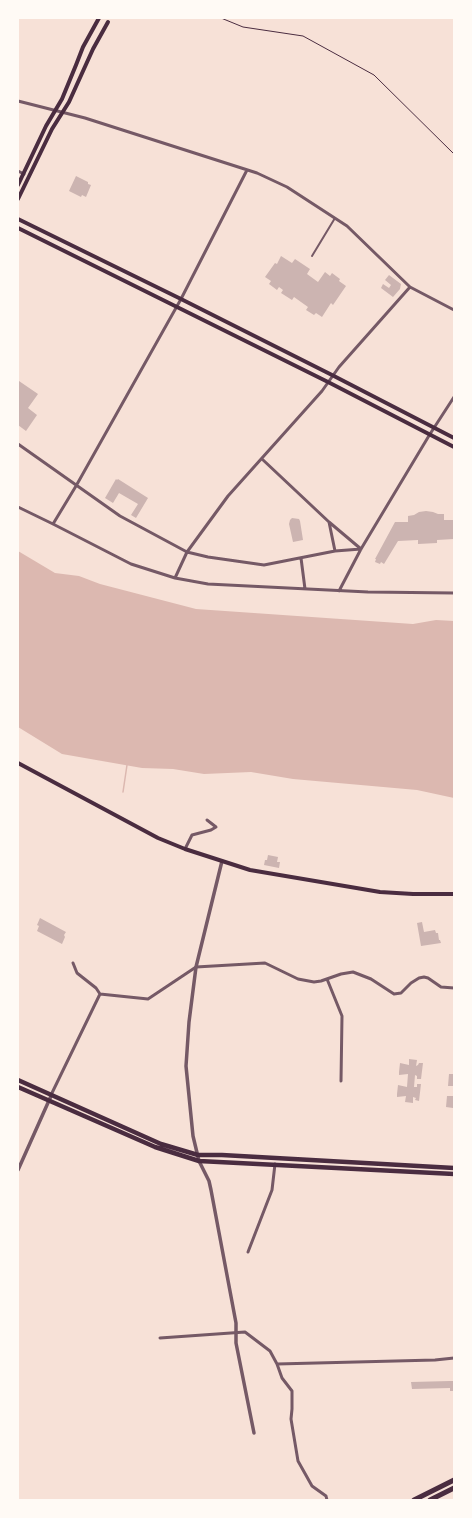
<!DOCTYPE html>
<html>
<head>
<meta charset="utf-8">
<style>
	body { margin:0 }
	#map { position:relative; width:472px; height:1518px; overflow:hidden; background:#f7e1d7; font-family:Signika,sans-serif }
	canvas { display:block }
	.frame { position:absolute; inset:0; border:19px solid #fffaf5; pointer-events:none }
</style>
</head>
<body>
<div id="map">
<canvas width="472" height="1518"></canvas>
<div class="frame"></div>
</div>
<script>
const g = document.querySelector('canvas').getContext('2d');
g.lineJoin = 'round';
function fillPath(path, color) { g.fillStyle = color; g.fill(path, 'evenodd'); }
const toPath = rows => new Path2D(rows.map(r => 'M' + r).join(''));
function stroke(path, color, width, dash) { g.strokeStyle = color; g.lineWidth = width; g.lineCap = dash ? 'butt' : 'round'; g.setLineDash(dash || []); g.stroke(path); }
const water = toPath([
	[18,551,55,573,79,576,100,584,196,609,413,624,436,620,454,621,454,798,417,790,293,779,251,772,204,774,173,769,142,768,62,754,18,727]
]);
const stream = toPath([
	[123,792,127,765]
]);
const building = toPath([
	[76,176,88,182,88,184,91,185,86,197,82,195,81,197,69,191],
	[281,256,292,263,295,259,310,269,307,274,318,282,325,272,330,276,332,273,340,279,339,281,346,286,333,305,331,303,322,317,316,313,314,315,306,310,308,307,294,297,292,300,281,293,283,290,279,287,277,290,269,284,271,281,265,277,275,263,277,264],
	[389,275,401,284,400,289,393,297,381,288,383,284,389,288,391,285,385,280],
	[19,381,38,394,28,408,37,415,26,431,18,425],
	[116,479,117,480,118,479,148,498,136,518,131,515,138,504,119,493,113,503,105,498],
	[426,511,433,512,438,514,444,514,444,520,454,520,454,539,437,540,437,543,418,544,418,540,398,541,384,564,381,562,380,564,375,562,376,559,375,559,395,522,408,522,408,516,414,515,419,512],
	[292,518,299,519,300,521,303,540,293,542,289,524,290,520],
	[268,855,278,857,277,862,280,862,279,868,264,865,265,860,267,860],
	[40,918,66,932,64,935,65,937,62,944,37,931,39,926,37,925],
	[422,922,424,932,435,930,436,933,438,933,439,940,440,940,441,943,421,946,417,923],
	[409,1059,417,1060,416,1066,418,1065,419,1063,423,1063,421,1079,417,1079,417,1076,415,1075,414,1087,417,1087,417,1084,421,1084,419,1101,415,1100,416,1098,413,1097,413,1103,405,1102,406,1096,397,1097,397,1094,398,1085,407,1087,408,1074,399,1075,399,1072,400,1063,409,1065],
	[449,1074,454,1074,454,1086,448,1086],
	[447,1096,454,1096,453,1108,446,1107],
	[450,1381,454,1381,454,1391,450,1391,450,1388,412,1389,411,1382]
]);
const path = toPath([
	[221,18,243,27,303,36,374,75,454,154]
]);
const pedestrian = toPath([
	[312,256,335,218]
]);
const minor = toPath([
	[18,101,85,118,257,173,287,187,347,226,410,287,454,310],
	[18,171,24,174],
	[18,444,120,516,187,552,208,557,264,565,335,551,361,549],
	[262,459,329,522,361,549],
	[18,507,53,524,131,564,175,578,208,584,368,592,454,593],
	[329,522,335,551],
	[53,524,76,486,181,299,247,170],
	[301,558,305,589],
	[175,578,187,552,228,496,322,391,339,367,410,287],
	[339,591,361,549,430,434,454,397],
	[185,849,192,835,211,830,216,827,207,820],
	[73,963,77,973,96,988,100,994],
	[327,979,342,1016,341,1081],
	[100,994,148,999,196,967,265,963,298,979,314,982,321,981,341,974,353,972,371,979,394,994,401,993,411,983,419,978,424,977,428,978,441,987,454,988],
	[51,1095,100,994],
	[248,1252,272,1190,275,1164],
	[160,1338,245,1332,270,1351,277,1364,282,1378,292,1391,292,1409,291,1419,298,1461,312,1486,326,1496,327,1500],
	[277,1364,435,1360,454,1358]
]);
const tertiary = toPath([
	[222,861,196,967,189,1022,186,1066,193,1136,199,1161,209,1181,211,1190,236,1323,236,1343,254,1433],
	[18,1170,51,1096]
]);
const secondary = toPath([
	[18,185,46,126,62,99,76,65,83,47,99,18],
	[18,199,52,129,69,102,93,49,108,22],
	[18,219,181,299,332,375,454,438],
	[18,228,328,382,454,447],
	[18,763,158,838,185,849,250,870,380,892,413,894,454,894]
]);
const primary = toPath([
	[18,1080,161,1144,198,1155,222,1155,454,1168],
	[18,1087,155,1147,199,1161,454,1174]
]);
const trunk = toPath([
	[414,1500,454,1480],
	[430,1500,454,1488]
]);
fillPath(water, '#dcb8b0');
stroke(stream, '#dcb8b0', 1.5);
fillPath(building, '#ccb4b1');
stroke(path, '#4a2c40', 1);
stroke(pedestrian, '#755966', 2);
stroke(minor, '#755966', 3);
stroke(tertiary, '#755966', 3.5);
stroke(secondary, '#4a2c40', 4);
stroke(primary, '#4a2c40', 4.5);
stroke(trunk, '#4a2c40', 5);
</script>
</body>
</html>
